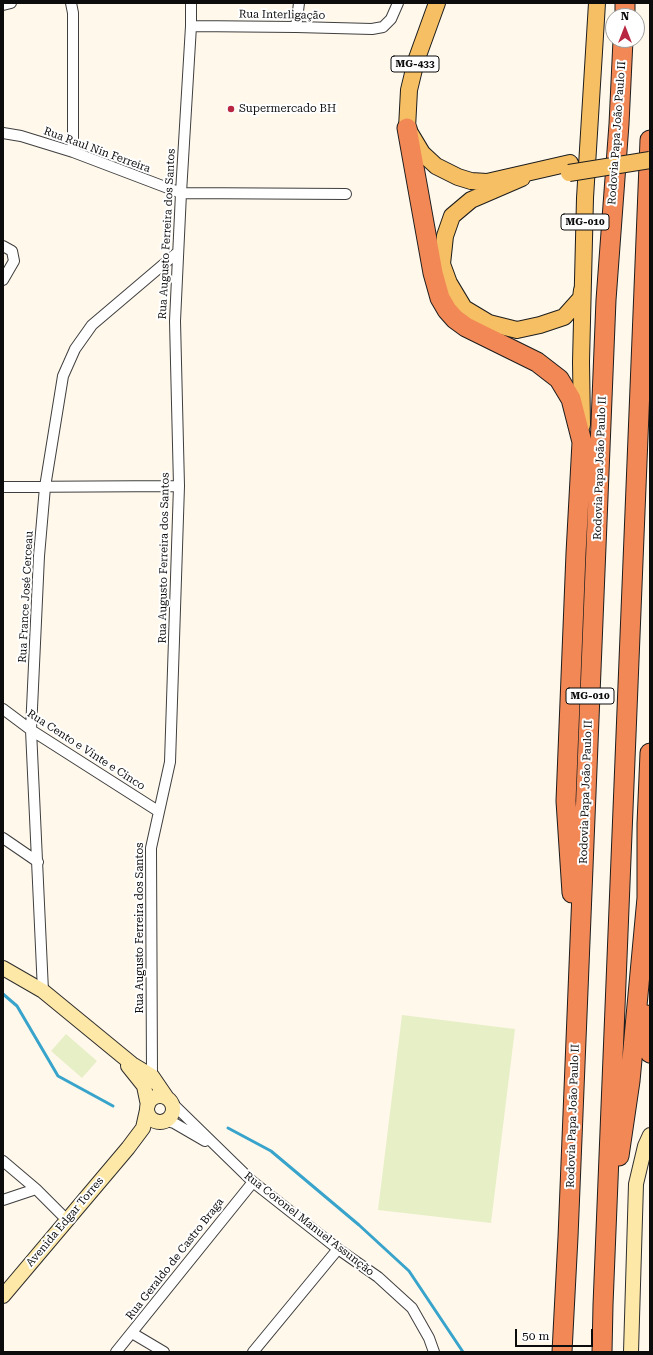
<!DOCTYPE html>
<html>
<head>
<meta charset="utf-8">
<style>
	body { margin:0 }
	#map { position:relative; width:653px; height:1355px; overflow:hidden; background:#fff8eb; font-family:"Roboto Serif",serif }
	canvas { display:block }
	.frame { position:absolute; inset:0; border:4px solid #0c0c0c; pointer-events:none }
	.north { position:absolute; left:605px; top:8px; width:40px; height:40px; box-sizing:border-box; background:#fff; border:1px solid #9e9e9e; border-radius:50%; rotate:0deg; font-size:11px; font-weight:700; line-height:16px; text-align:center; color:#0c0c0c }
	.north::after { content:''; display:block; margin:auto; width:14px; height:18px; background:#b92641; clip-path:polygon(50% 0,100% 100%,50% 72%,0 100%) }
	.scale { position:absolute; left:515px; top:1329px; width:78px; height:18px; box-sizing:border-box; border:2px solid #0c0c0c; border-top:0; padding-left:5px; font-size:12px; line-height:14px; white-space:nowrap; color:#0c0c0c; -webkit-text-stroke:3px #fff; paint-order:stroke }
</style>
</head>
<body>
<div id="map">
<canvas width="653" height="1355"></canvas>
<div class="frame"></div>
<div class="north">N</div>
<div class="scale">50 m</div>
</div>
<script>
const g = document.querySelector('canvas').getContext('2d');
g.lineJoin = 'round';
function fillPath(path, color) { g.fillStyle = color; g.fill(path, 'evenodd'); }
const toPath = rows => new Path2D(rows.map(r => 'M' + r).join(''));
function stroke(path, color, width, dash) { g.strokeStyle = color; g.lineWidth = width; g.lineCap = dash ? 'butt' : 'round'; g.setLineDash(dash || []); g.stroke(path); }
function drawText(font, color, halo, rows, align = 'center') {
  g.font = font + ' "Roboto Serif",serif'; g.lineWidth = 4; g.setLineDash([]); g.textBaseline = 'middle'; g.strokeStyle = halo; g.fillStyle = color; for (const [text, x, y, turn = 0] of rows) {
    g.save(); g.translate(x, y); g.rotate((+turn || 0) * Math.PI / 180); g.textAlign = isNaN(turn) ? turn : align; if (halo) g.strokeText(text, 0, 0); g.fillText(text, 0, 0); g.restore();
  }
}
const pitch = toPath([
	[402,1015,515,1029,491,1223,378,1210],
	[66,1034,97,1061,82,1078,51,1051]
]);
const stream = toPath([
	[3,994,17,1006,58,1076,113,1106],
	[228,1128,271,1151,359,1225,409,1271,463,1352]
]);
const street = toPath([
	[71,3,73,13,73,152],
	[3,5,11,3],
	[191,26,296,27,372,29,383,27,391,19,398,3],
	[296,27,299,3],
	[3,133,21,136,73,152,181,193,346,194],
	[3,246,12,251,14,261,3,280],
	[3,487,179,486],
	[3,709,31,730,158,811],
	[3,838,38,862],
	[43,991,31,730,39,556,45,487,63,376,75,349,92,325,178,252],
	[149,1080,152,1076,151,848,170,762,179,486,175,321,181,193,191,26,191,3],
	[172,1103,253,1182,338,1249,378,1277,412,1308,429,1338,434,1352],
	[166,1121,174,1123,205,1141],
	[3,1161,36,1189,67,1220],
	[3,1200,36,1189],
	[132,1333,164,1352],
	[116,1352,253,1182],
	[253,1352,338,1249]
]);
const secondary = toPath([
	[3,968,43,991,132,1064,152,1076,167,1098],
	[128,1066,144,1086,148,1105],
	'147 1109a13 13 0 1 1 26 0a13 13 0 1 1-26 0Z',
	[3,1296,128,1148,143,1128,147,1110],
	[631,1352,636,1184,645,1146,650,1135]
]);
const primary = toPath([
	[437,3,416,61,409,90,407,128,422,153,436,166,458,177,471,181,487,182,570,163],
	[522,178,471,200,452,216,445,236,442,264,449,283,464,308,489,323,517,330,540,325,564,317,581,298,582,290],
	[582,425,581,362,585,198,597,3]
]);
const highway = toPath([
	[625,16,625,3],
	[407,128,433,273,440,298,447,310,455,319,466,327,537,362,559,379,571,399,582,442,576,553,566,801,572,893],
	[647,1015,648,1049,650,1053],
	[619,1156,630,1081,647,898,647,824,650,753],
	[562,1352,568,1237,606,300,619,124,623,40],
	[602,1352,603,1305,650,140]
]);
const primaryBridge = toPath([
	[569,173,650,160]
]);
const markers = [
	[231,109,4,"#b92641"]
];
const shields = [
	[415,64,48],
	[585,222,48],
	[590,696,48]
];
const shieldNames = [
	["MG-433",415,64],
	["MG-010",585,222],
	["MG-010",590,696]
];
const streetNames = [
	["Rua Interligação",282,15,1],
	["Rodovia Papa João Paulo II",617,133,-86],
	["Rua Raul Nin Ferreira",97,150,20],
	["Rua Augusto Ferreira dos Santos",167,234,-87],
	["Rodovia Papa João Paulo II",600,468,-88],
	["Rua Augusto Ferreira dos Santos",164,558,-89],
	["Rua France José Cerceau",26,597,-87],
	["Rua Cento e Vinte e Cinco",86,750,33],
	["Rodovia Papa João Paulo II",586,792,-88],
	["Rua Augusto Ferreira dos Santos",140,928,-90],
	["Rodovia Papa João Paulo II",573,1116,-88],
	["Avenida Edgar Torres",65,1222,-50],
	["Rua Coronel Manuel Assunção",309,1224,38],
	["Rua Geraldo de Castro Braga",175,1259,-52]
];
const poiNames = [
	["Supermercado BH",239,109]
];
fillPath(pitch, '#e7efc7');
stroke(stream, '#39a4cb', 3);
stroke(street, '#3f3f3f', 12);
stroke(secondary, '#2e2e2e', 16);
stroke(primary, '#1d1d1d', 18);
stroke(highway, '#1d1d1d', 21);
stroke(street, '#fff', 10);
stroke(secondary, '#fee8a7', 14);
stroke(primary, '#f6bf63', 16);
stroke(highway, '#f28855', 19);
stroke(primaryBridge, '#1d1d1d', 18, []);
stroke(primaryBridge, '#f6bf63', 16);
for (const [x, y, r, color] of markers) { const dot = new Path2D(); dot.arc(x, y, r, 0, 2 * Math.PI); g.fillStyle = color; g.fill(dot); stroke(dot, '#fff', 1.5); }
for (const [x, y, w] of shields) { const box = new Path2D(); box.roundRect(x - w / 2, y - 8, w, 16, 3); g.fillStyle = '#fff'; g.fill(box); stroke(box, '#0c0c0c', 1); }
drawText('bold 10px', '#0c0c0c', null, shieldNames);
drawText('11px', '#0c0c0c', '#fff', streetNames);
drawText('11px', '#0c0c0c', '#fff', poiNames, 'left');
</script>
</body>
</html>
